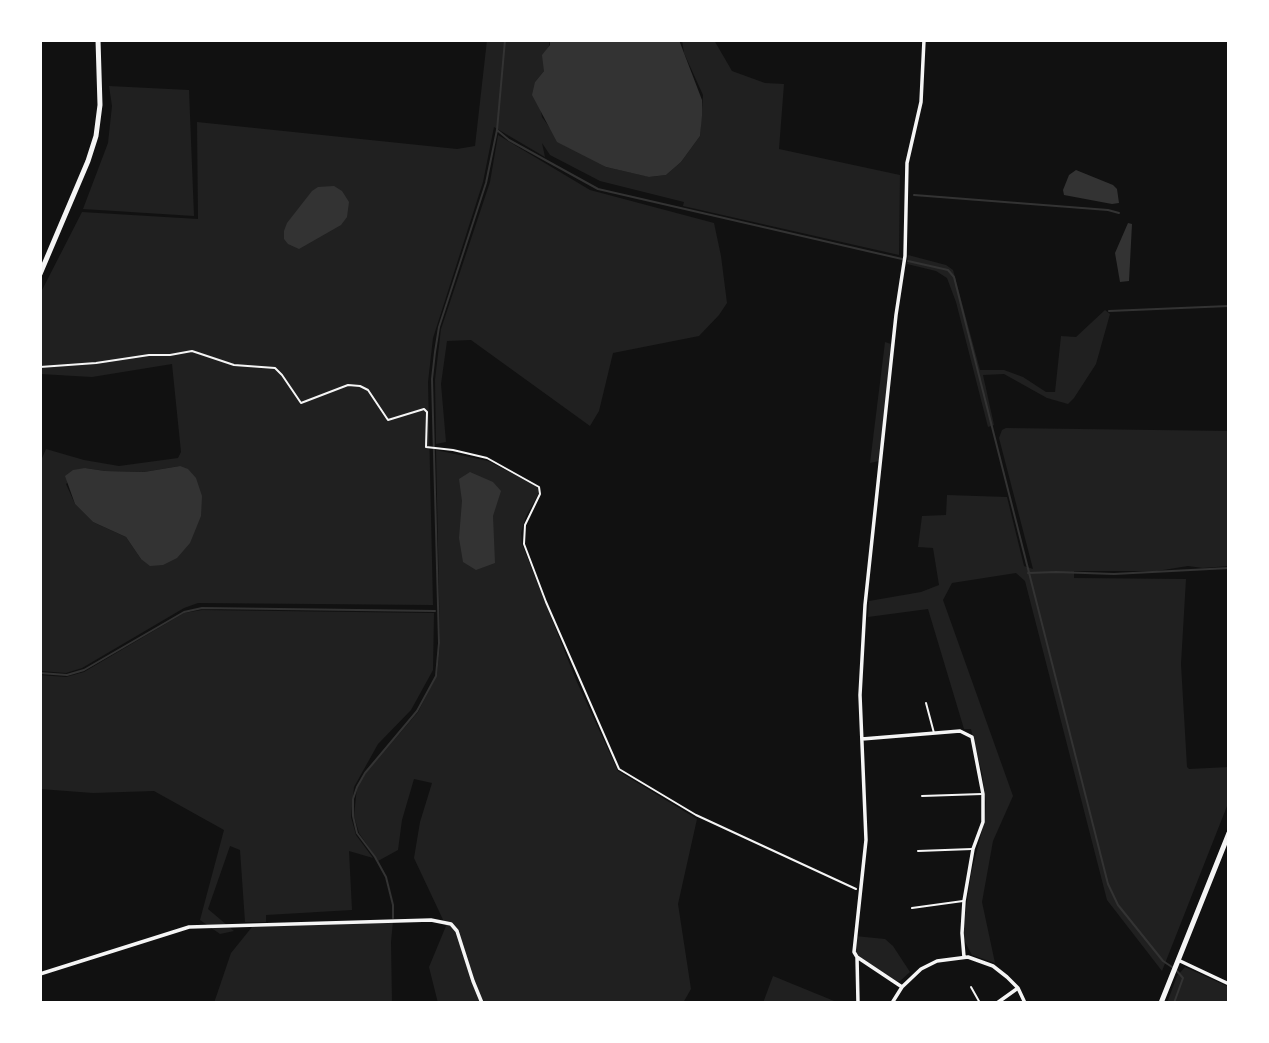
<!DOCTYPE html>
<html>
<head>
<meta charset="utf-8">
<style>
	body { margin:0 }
	#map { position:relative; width:1269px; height:1043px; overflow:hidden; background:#111; font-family:Mulish,sans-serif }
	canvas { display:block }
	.frame { position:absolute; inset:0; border:42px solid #fff; pointer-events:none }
</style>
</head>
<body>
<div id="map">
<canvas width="1269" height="1043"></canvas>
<div class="frame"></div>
</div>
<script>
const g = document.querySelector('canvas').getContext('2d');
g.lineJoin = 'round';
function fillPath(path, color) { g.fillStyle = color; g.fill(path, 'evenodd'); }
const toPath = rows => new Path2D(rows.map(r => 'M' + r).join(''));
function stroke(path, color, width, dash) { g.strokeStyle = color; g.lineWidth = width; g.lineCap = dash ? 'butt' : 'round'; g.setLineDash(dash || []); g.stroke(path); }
const green = toPath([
	[487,40,550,40,544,71,535,82,542,117,550,128,606,167,650,177,666,175,681,162,700,136,703,95,684,53,682,40,714,40,732,71,765,83,784,84,779,149,900,175,899,255,683,206,684,202,600,181,550,155,542,143,545,157,494,127,483,182,433,338,428,382,433,605,198,603,184,608,82,668,66,673,40,671,40,463,46,449,84,460,119,466,178,458,181,452,172,364,92,377,40,374,40,294,82,212,198,219,197,122,457,149,475,146],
	[180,466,141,559,126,537,93,522,75,504,66,484,85,468,105,471,144,472],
	[109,86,189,90,194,216,83,209,108,143,112,106],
	[498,135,590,190,714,223,721,256,727,303,719,315,699,336,613,353,599,411,590,426,471,340,447,341,441,384,446,442,436,444,435,380,441,329,490,182],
	[908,255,946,265,953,270,980,370,1004,370,1023,377,1046,392,1055,392,1061,336,1076,337,1105,310,1110,314,1096,364,1074,398,1068,404,1047,398,1004,374,983,375,994,425,988,427,956,302,947,278,936,271,907,264],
	[885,342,891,344,879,461,870,463],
	[1006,428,1229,431,1229,566,1203,568,1188,566,1157,571,1074,571,1074,578,1186,579,1181,664,1187,767,1189,769,1229,767,1229,801,1162,971,1107,900,1025,581,1016,573,952,583,943,600,1013,796,993,841,982,902,995,963,972,955,964,940,963,929,971,874,985,819,986,803,982,773,971,729,964,729,928,609,868,617,869,601,921,592,939,585,933,548,918,547,922,516,946,515,947,495,1007,497,1024,566,1033,569,999,438,1002,430],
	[436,450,488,461,535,485,538,489,538,495,526,516,521,533,522,544,576,680,618,771,697,819,678,904,691,989,683,1003,438,1003,429,967,446,926,414,858,420,822,432,783,414,779,402,820,398,850,378,861,359,833,354,816,357,787,366,773,418,712,437,675,440,644],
	[202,610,434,613,433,670,411,710,378,744,354,787,351,817,356,835,373,858,349,851,352,910,266,915,266,922,245,922,240,850,230,846,208,909,234,931,220,934,200,920,224,830,154,791,93,793,40,789,40,675,66,677,84,672,184,613],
	[393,921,391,942,392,1003,214,1003,231,953,252,927],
	[855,936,885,939,893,946,910,972,900,981,891,982,857,956,854,947],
	[1185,967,1229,987,1229,1003,1167,1003,1177,976],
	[773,976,839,1003,763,1003]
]);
const water = toPath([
	[550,40,679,40,702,100,702,116,700,136,681,162,666,175,649,177,606,167,557,142,532,95,535,82,544,71,542,55,550,45],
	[1076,170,1113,185,1117,189,1119,203,1112,204,1064,195,1063,190,1069,175],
	[334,186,342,191,349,202,347,217,341,225,299,249,288,244,284,239,284,231,287,223,312,191,318,187],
	[1128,223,1132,224,1129,281,1120,282,1115,253],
	[180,466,188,469,196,478,202,496,201,516,190,543,177,558,163,565,150,566,141,559,126,537,93,522,75,504,65,476,73,470,85,468,105,471,144,472],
	[470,472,493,482,501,491,493,516,495,563,476,570,463,562,459,538,462,501,459,479]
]);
const stream = toPath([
	[497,130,509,140,598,189,902,259],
	[914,195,1108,210,1119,213],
	[908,261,948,270,954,277,1108,884,1118,905,1163,961,1172,967],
	[1109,311,1229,306],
	[1028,573,1056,572,1114,574,1229,568],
	[40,673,67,675,84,670,184,612,202,608,435,611],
	[393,918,393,905,386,877,375,857,357,833,353,816,353,799,357,787,365,773,417,711,436,676,439,643,432,379,435,352,439,327,486,183,497,130,505,40],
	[1174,1003,1183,978,1176,970]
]);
const path = toPath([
	[40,367,96,363,149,355,170,355,192,351,234,365,275,368,282,375,301,403,348,385,360,386,368,390,388,420,424,409,427,412,426,447,453,450,487,458,539,487,540,494,525,525,524,544,546,602,619,769,696,815,856,889]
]);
const service = toPath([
	[926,703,934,733],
	[922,796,982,794],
	[918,851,972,849],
	[912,908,963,901],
	[971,987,980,1003]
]);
const minor = toPath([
	[862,739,960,731,972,737,983,794,983,822,973,849,964,901,962,933,964,957],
	[857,957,902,987],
	[1178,960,1229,984],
	[40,974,189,927,431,920,451,924,457,931,473,981,482,1003],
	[858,1003,857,957,854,952,866,840,860,695,865,605,896,315,905,256,907,163,921,102,924,40],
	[892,1003,902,987,921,969,937,961,968,957,993,966,1007,977,1018,988,1025,1003],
	[997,1003,1018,988]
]);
const secondary = toPath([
	[40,274,88,161,96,136,100,105,98,40],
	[1161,1003,1229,833]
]);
fillPath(green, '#202020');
fillPath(water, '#333');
stroke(stream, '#333', 2);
stroke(path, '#f5f5f5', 2);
stroke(service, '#f5f5f5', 2);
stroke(minor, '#f5f5f5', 3.5);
stroke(secondary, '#f5f5f5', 5);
</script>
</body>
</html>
